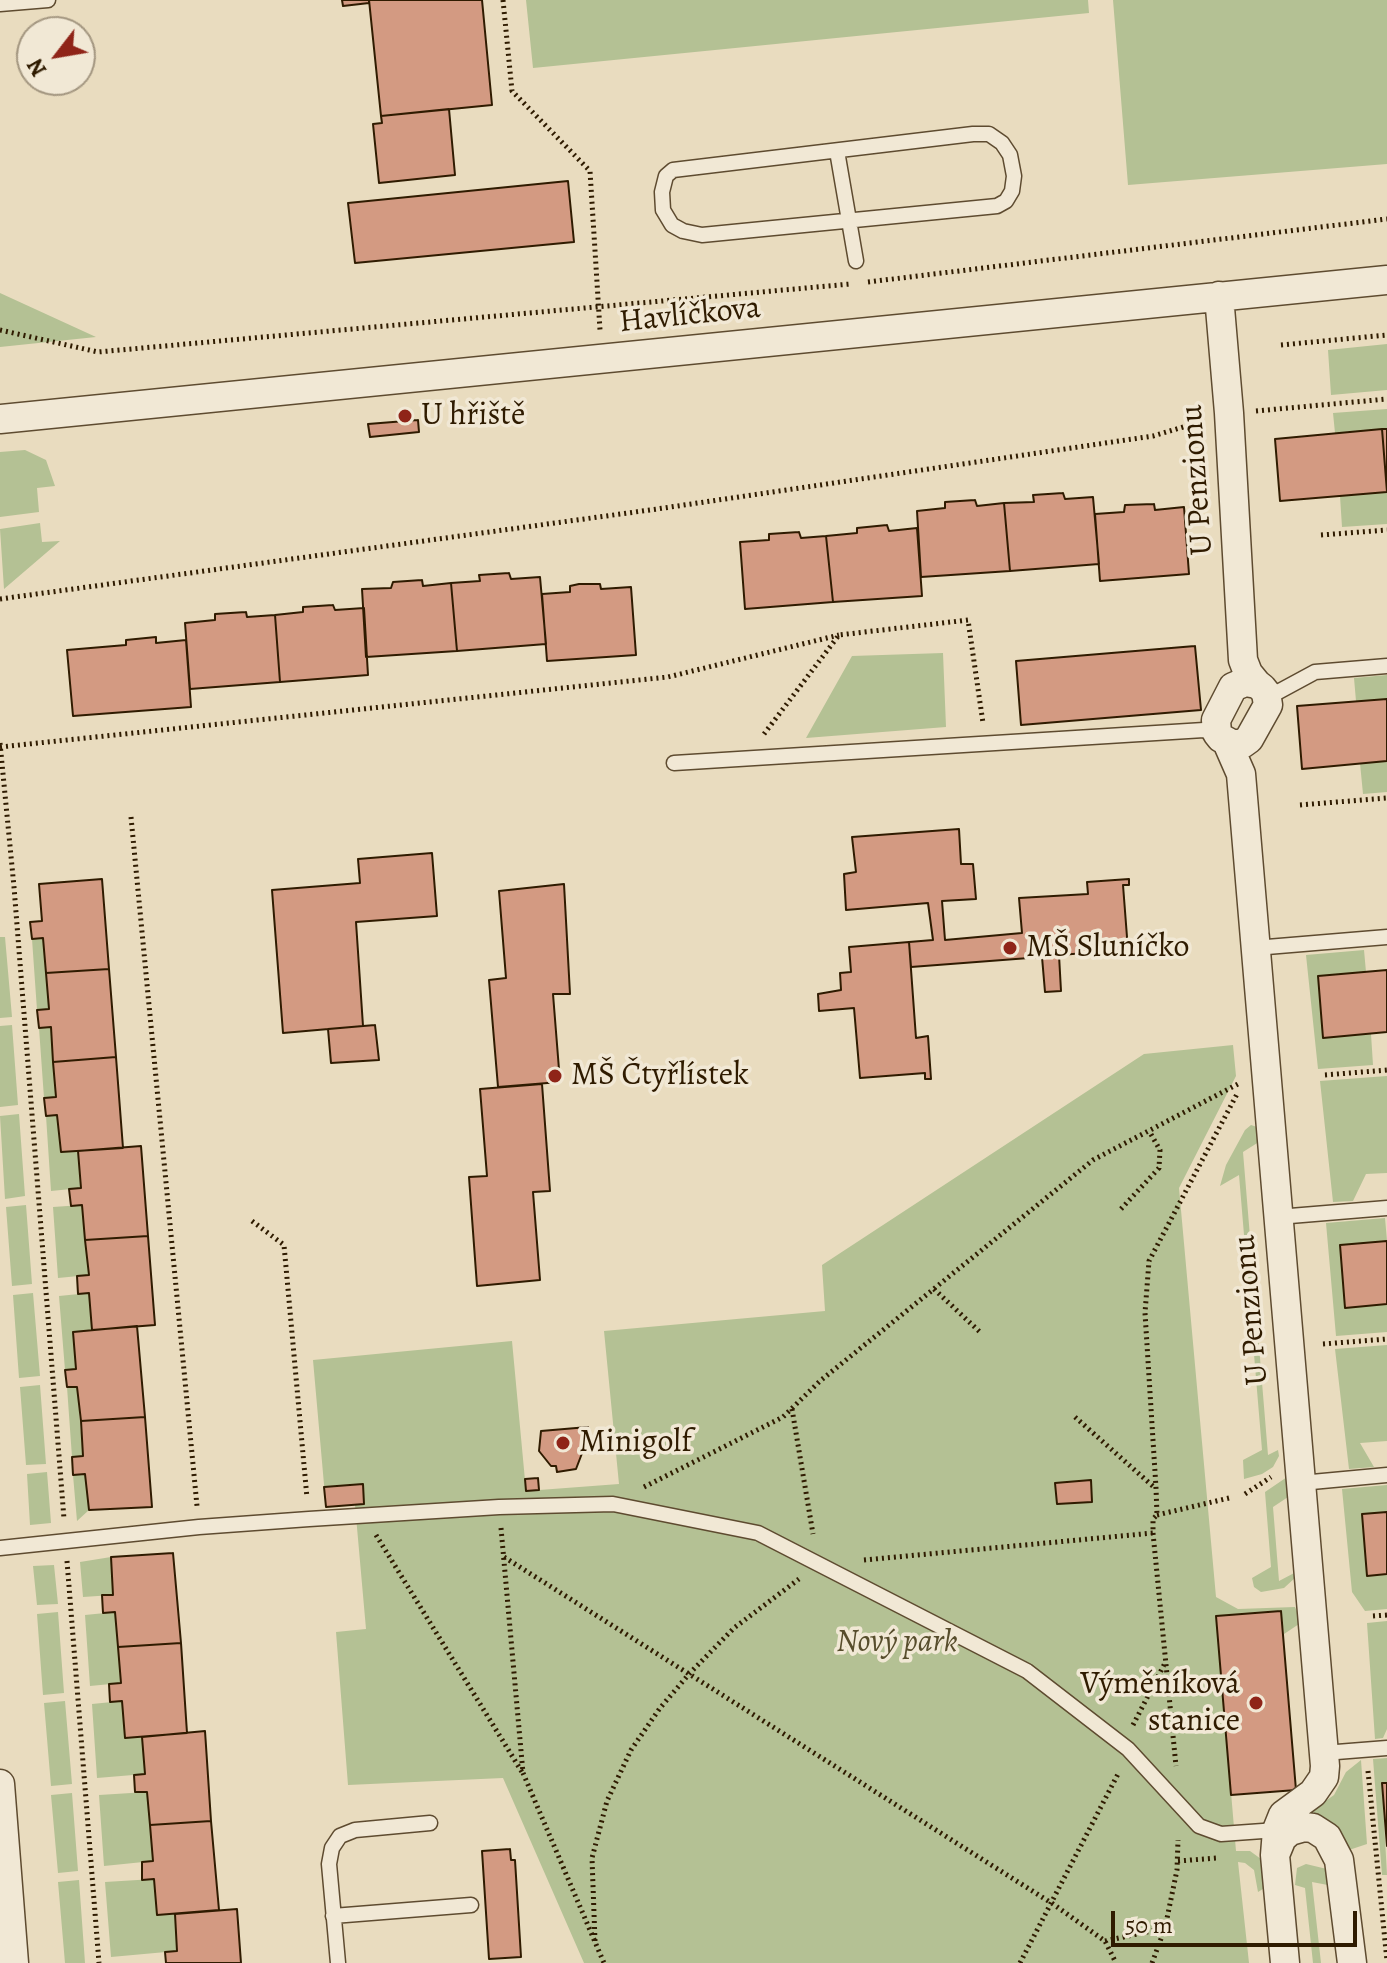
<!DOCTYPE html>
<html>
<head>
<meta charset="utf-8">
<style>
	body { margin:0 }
	#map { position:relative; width:1387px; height:1963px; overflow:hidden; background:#e9dcbf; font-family:Alegreya,serif }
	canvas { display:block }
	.north { position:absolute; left:16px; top:16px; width:80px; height:80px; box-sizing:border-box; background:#f1e8d5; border:2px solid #a39680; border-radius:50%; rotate:239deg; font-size:22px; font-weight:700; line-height:32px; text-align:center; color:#2f1b00 }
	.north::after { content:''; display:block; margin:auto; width:28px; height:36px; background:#8f2418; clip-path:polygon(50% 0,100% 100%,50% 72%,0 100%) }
	.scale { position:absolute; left:1111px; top:1911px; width:246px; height:36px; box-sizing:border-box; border:4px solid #2f1b00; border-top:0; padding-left:10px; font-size:24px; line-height:28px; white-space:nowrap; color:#2f1b00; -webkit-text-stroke:6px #f1e8d5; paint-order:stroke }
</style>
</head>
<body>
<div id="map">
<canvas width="1387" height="1963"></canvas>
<div class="north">N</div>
<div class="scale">50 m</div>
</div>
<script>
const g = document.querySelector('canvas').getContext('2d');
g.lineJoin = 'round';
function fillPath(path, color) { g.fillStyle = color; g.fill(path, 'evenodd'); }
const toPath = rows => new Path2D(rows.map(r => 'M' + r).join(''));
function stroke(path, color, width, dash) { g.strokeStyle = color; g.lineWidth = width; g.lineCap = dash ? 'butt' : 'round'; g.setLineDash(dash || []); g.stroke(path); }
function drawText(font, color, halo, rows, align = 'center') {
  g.font = font + ' Alegreya,serif'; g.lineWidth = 7; g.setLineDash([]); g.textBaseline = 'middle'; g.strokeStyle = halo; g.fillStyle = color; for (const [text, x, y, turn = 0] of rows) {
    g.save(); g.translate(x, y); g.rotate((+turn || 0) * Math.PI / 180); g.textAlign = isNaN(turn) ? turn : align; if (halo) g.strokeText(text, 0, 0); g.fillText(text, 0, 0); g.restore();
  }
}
const green = toPath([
	[526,0,1088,0,1089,13,533,68],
	[1113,0,1387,0,1387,164,1128,185],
	[0,293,96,337,0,347],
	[1387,344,1387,390,1331,395,1328,350],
	[1387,409,1387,429,1335,433,1333,413],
	[25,450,46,460,55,486,37,488,39,512,0,517,0,452],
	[1387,491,1387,524,1342,527,1340,496],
	[40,523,42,542,60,541,4,589,0,529],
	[943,653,946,727,806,738,852,656],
	[1387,675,1387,699,1356,701,1354,678],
	[1387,761,1387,792,1363,794,1360,763],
	[0,937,5,937,12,1017,0,1018],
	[43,938,49,1009,37,1010,32,939],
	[1364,950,1366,972,1318,976,1323,1037,1371,1034,1373,1065,1318,1069,1306,955],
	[12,1025,18,1105,0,1107,0,1026],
	[51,1027,56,1097,44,1098,39,1028],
	[1233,1045,1236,1076,1179,1188,1216,1597,1238,1609,1295,1607,1302,1622,1284,1634,1281,1611,1216,1616,1236,1851,1250,1851,1261,1859,1265,1866,1268,1886,1258,1892,1254,1870,1245,1863,1238,1862,1249,1963,584,1963,503,1778,348,1785,336,1632,366,1629,355,1505,326,1507,313,1360,512,1341,526,1491,619,1484,604,1331,825,1311,822,1265,1144,1054],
	[1387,1076,1387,1173,1366,1174,1353,1201,1333,1202,1320,1081],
	[19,1114,25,1196,5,1199,0,1116],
	[57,1115,61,1152,78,1151,81,1188,51,1191,46,1116],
	[1251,1125,1257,1127,1262,1140,1243,1152,1268,1455,1278,1450,1279,1456,1273,1467,1262,1474,1244,1479,1243,1460,1262,1450,1239,1175,1220,1186,1226,1165,1245,1130],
	[26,1205,32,1284,12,1286,6,1207],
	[82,1205,89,1275,58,1278,53,1207],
	[1385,1218,1387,1241,1345,1307,1387,1304,1387,1332,1336,1336,1326,1223],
	[33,1293,40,1376,19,1378,13,1295],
	[89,1293,92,1330,73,1333,76,1369,65,1370,59,1296],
	[1387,1345,1387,1441,1360,1443,1374,1467,1349,1469,1335,1349],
	[40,1385,46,1464,26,1465,20,1387],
	[67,1387,77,1387,83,1456,72,1457],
	[47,1472,51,1523,30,1525,27,1474],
	[85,1474,89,1510,77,1521,73,1475],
	[1290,1475,1291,1495,1273,1507,1279,1581,1298,1571,1296,1577,1284,1588,1261,1592,1254,1587,1252,1578,1271,1567,1265,1492],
	[1387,1485,1387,1512,1362,1514,1367,1575,1387,1574,1387,1609,1365,1611,1352,1592,1342,1489],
	[111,1557,113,1595,83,1597,80,1562],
	[54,1565,58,1604,37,1605,33,1566],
	[58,1612,64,1693,43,1695,37,1614],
	[115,1612,121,1683,90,1686,85,1615],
	[1387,1621,1387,1729,1383,1738,1375,1739,1367,1623],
	[65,1701,72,1784,51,1786,44,1703],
	[122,1701,125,1738,142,1737,145,1774,97,1778,92,1704],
	[1387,1758,1387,1783,1382,1784,1387,1875,1382,1875,1373,1759],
	[1361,1760,1367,1844,1349,1850,1313,1814,1314,1809,1334,1795,1346,1772],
	[147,1792,153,1861,104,1866,99,1795],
	[72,1793,78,1871,58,1873,51,1795],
	[1306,1864,1331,1870,1333,1886,1312,1882,1321,1963,1313,1963,1305,1888,1295,1885,1297,1868],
	[154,1879,157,1915,175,1914,177,1951,111,1957,105,1882],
	[79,1880,85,1963,65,1963,58,1882]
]);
const building = toPath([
	[342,0,369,0,369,3,343,6,342,0],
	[369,0,482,0,492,105,381,116,369,0],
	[449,109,455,175,379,183,373,124,382,123,381,116,449,109],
	[568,181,574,242,355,263,348,203,568,181],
	[418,420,419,432,370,437,368,424,418,420],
	[1382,429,1387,429,1387,492,1382,429],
	[1382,429,1387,492,1280,501,1275,439,1382,429],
	[1063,493,1065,499,1093,497,1099,564,1010,571,1004,503,1034,502,1033,495,1063,493],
	[975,500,977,506,1004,503,1010,571,921,577,917,511,945,508,945,502,975,500],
	[1154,504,1155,510,1184,507,1189,574,1100,581,1095,514,1124,512,1125,505,1154,504],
	[887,525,889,531,917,528,922,596,833,602,826,536,857,533,857,528,887,525],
	[799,532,801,538,826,536,833,602,745,609,740,542,769,540,769,534,799,532],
	[509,573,511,579,540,577,546,644,457,651,451,583,480,581,479,575,509,573],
	[422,580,423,586,451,583,457,651,366,657,362,589,391,588,393,582,422,580],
	[579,584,600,584,601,589,631,587,636,655,547,661,542,594,570,592,570,586,579,584],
	[333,605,335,610,364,608,368,675,280,682,275,615,303,612,303,607,333,605],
	[246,612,247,617,275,615,280,682,190,689,185,623,215,620,215,614,246,612],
	[156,637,156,643,186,640,191,707,73,716,67,650,126,645,126,640,156,637],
	[1195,646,1201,710,1021,725,1016,661,1195,646],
	[1387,699,1387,761,1302,769,1297,706,1387,699],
	[959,829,961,864,973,864,976,899,942,901,945,940,1022,933,1019,898,1088,894,1087,882,1129,879,1129,885,1123,885,1128,950,1059,955,1061,991,1045,992,1042,957,911,967,909,942,933,940,928,903,846,910,844,874,856,872,852,837,959,829],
	[432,853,437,916,356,922,363,1026,283,1033,272,890,360,883,358,859,432,853],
	[102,879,109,969,46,973,43,938,32,939,30,922,42,921,39,884,102,879],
	[564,884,570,994,553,994,560,1082,498,1087,489,980,506,978,499,891,564,884],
	[909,942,916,1038,928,1036,931,1079,925,1079,925,1073,860,1078,854,1008,819,1011,818,994,841,990,840,973,851,972,849,947,909,942],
	[109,969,116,1057,53,1062,51,1027,39,1028,37,1010,49,1009,46,973,109,969],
	[1387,970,1387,1032,1323,1038,1318,976,1387,970],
	[375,1025,379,1060,331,1063,328,1029,375,1025],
	[116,1057,123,1148,61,1152,57,1115,46,1116,44,1098,56,1097,53,1062,116,1057],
	[542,1084,550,1191,533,1192,540,1280,477,1286,469,1177,487,1176,480,1089,542,1084],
	[141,1146,148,1236,85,1240,82,1205,71,1206,69,1189,81,1188,78,1151,141,1146],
	[148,1236,155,1325,92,1330,89,1293,78,1294,77,1276,89,1275,85,1240,148,1236],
	[1387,1241,1387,1304,1345,1308,1340,1245,1387,1241],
	[137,1326,145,1417,81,1421,77,1387,67,1387,65,1370,76,1369,73,1332,137,1326],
	[145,1417,152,1507,89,1510,85,1474,73,1475,72,1457,83,1456,81,1421,145,1417],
	[588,1427,589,1435,576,1469,557,1472,556,1466,551,1466,539,1451,541,1431,588,1427],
	[538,1478,539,1490,526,1491,525,1479,538,1478],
	[1091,1480,1092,1502,1057,1504,1055,1483,1091,1480],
	[363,1484,364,1504,326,1507,324,1487,363,1484],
	[1387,1512,1387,1574,1367,1576,1362,1514,1387,1512],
	[173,1553,181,1643,118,1647,115,1612,103,1613,102,1595,113,1595,111,1557,173,1553],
	[1281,1611,1296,1790,1231,1795,1216,1616,1281,1611],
	[181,1643,187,1733,125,1738,122,1701,110,1702,109,1684,121,1683,118,1647,181,1643],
	[205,1731,211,1821,150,1825,147,1792,135,1792,134,1775,145,1774,142,1737,205,1731],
	[1382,1783,1387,1783,1387,1846,1382,1783],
	[211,1821,219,1910,157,1915,154,1879,142,1880,142,1862,153,1861,150,1825,211,1821],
	[510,1849,511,1860,515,1860,521,1957,489,1959,482,1851,510,1849],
	[237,1909,241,1963,166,1963,165,1952,177,1951,175,1914,237,1909]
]);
const path = toPath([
	[503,0,512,91,590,171,600,330],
	[868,282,1387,219],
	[0,330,98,352,850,284],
	[1281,345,1387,335],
	[1256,411,1387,399],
	[1321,535,1387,530],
	[0,599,657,509,1153,436,1200,422],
	[764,734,839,635,968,620,983,723],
	[0,743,14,887,64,1519],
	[0,747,668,677,839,635],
	[1300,805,1387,798],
	[131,817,197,1506],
	[1325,1075,1387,1070],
	[1121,1209,1159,1168,1160,1150,1149,1131],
	[252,1221,284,1245,307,1498],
	[934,1289,981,1333],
	[1323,1344,1387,1339],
	[792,1409,813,1534],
	[1075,1417,1155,1488],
	[644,1487,783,1417,820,1381,1093,1160,1238,1084],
	[1245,1494,1271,1477],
	[1157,1515,1229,1498],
	[501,1528,523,1773,604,1963],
	[1153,1533,1176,1766],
	[376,1535,522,1772],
	[504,1557,1053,1904,1105,1941,1116,1963],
	[864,1560,1153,1533,1153,1519,1157,1515,1156,1488,1145,1313,1149,1261,1237,1094],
	[67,1561,99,1963],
	[1373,1616,1387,1615],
	[1133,1725,1165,1663],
	[1368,1771,1387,1961],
	[1178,1861,1217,1858],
	[595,1941,592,1858,607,1801,631,1750,660,1708,690,1673,734,1628,799,1579],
	[1105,1941,1165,1928],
	[1020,1963,1119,1772],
	[1152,1963,1165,1928,1177,1870,1178,1840]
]);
const lane = toPath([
	[0,4,48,0],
	[973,134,989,134,1002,143,1010,155,1014,176,1012,191,1006,201,997,206,702,235,683,231,672,225,663,210,662,192,666,176,673,170,973,134],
	[837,151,856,261],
	[1262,688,1278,692,1315,672,1387,666],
	[674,763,1204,730,1219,737],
	[1255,948,1387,937],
	[1278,1217,1387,1208],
	[1301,1483,1387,1475],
	[0,1548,199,1527,309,1519,499,1507,613,1504,758,1533,1027,1671,1128,1749,1199,1826,1221,1834,1277,1830],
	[1324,1753,1387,1748],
	[333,1916,471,1905],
	[338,1963,329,1864,332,1848,340,1836,355,1830,430,1823]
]);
const street = toPath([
	[1219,296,1229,413,1243,660,1248,673,1257,684],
	[0,419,1387,280],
	[1245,682,1257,684,1262,688,1266,693,1268,705,1249,739,1242,744,1232,744,1221,738,1217,733,1216,720,1233,687,1245,682],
	[1227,742,1241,774,1325,1766,1324,1777,1313,1793,1283,1815,1277,1830,1275,1855],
	[0,1784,14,1963],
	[1285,1963,1275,1855,1282,1838,1290,1831,1304,1827,1313,1828,1327,1837,1339,1860,1352,1963]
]);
const markers = [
	[405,416,8,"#8f2418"],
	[1010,948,8,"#8f2418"],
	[555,1076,8,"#8f2418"],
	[563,1443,8,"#8f2418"],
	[1256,1703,8,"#8f2418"]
];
const streetNames = [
	["Havlíčkova",690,316,-6],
	["U Penzionu",1198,480,-94],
	["U Penzionu",1252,1310,-95]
];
const poiNames = [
	["U hřiště",421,416],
	["MŠ Sluníčko",1026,948],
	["MŠ Čtyřlístek",571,1076],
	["Minigolf",579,1443],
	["Výměníková",1240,1685,"right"],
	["stanice",1240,1722,"right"]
];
const parkNames = [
	["Nový park",897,1643]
];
fillPath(green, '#b4c194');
fillPath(building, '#d39a82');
stroke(building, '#2f1b00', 2);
stroke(lane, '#5e4b30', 17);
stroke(street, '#5e4b30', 31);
stroke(path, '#2f1b00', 5, [2, 4]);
stroke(lane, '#f1e8d5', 14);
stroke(street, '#f1e8d5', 28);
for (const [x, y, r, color] of markers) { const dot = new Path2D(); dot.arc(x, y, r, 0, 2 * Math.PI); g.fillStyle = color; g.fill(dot); stroke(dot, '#f1e8d5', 3); }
drawText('32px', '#2f1b00', '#f1e8d5', streetNames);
drawText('32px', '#2f1b00', '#f1e8d5', poiNames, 'left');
drawText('italic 32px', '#574d2c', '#f1e8d5', parkNames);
</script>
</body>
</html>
